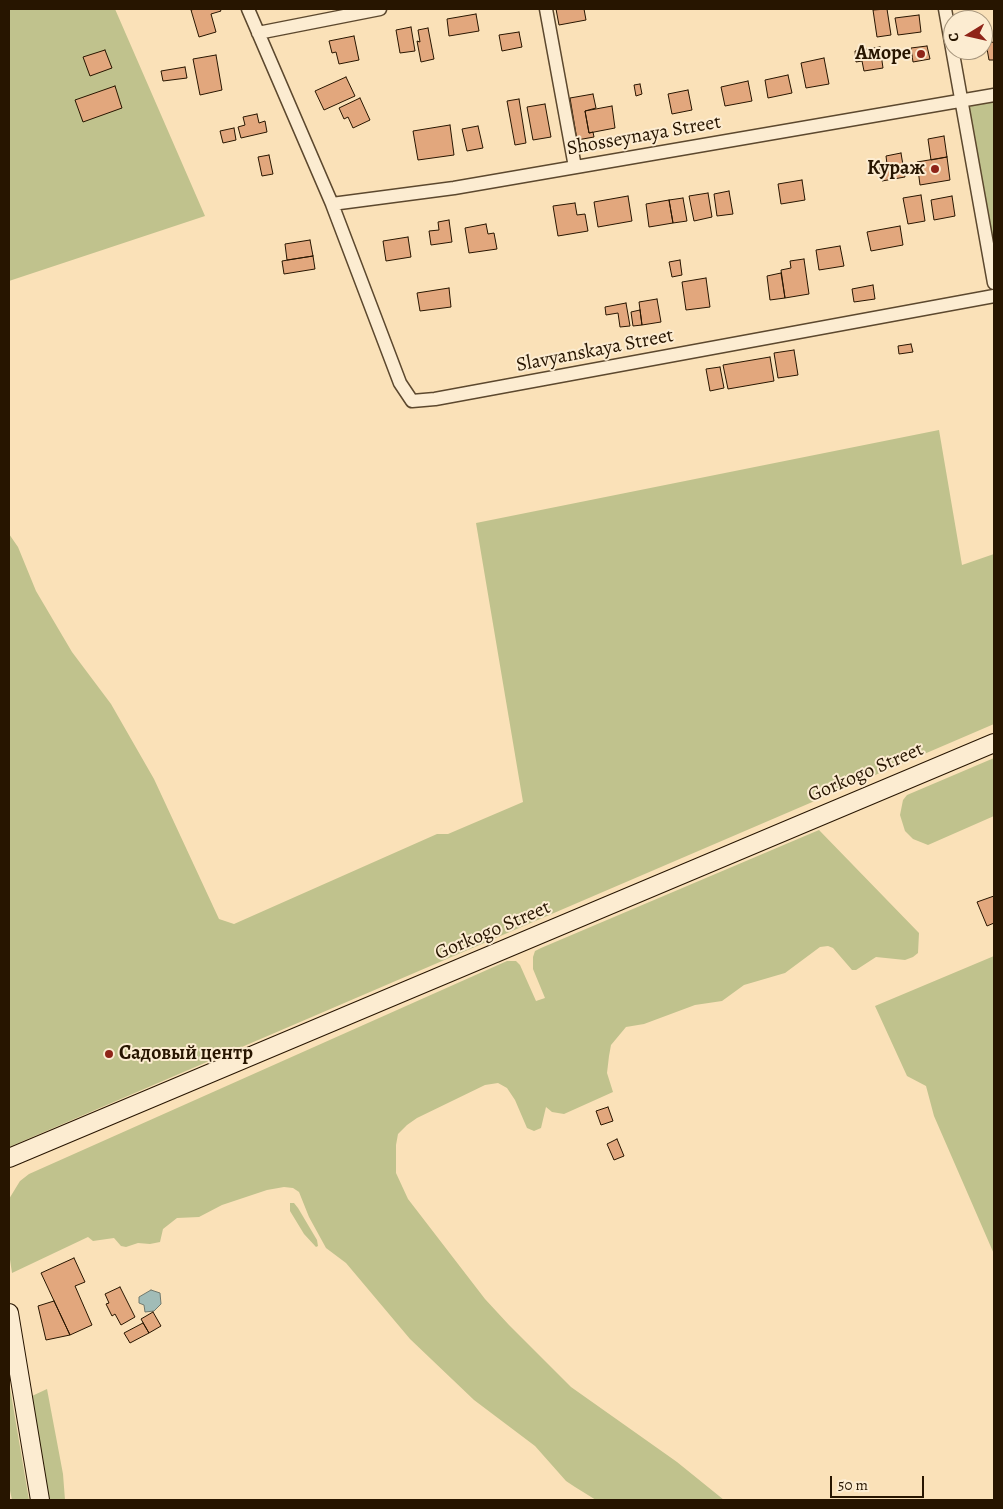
<!DOCTYPE html>
<html>
<head>
<meta charset="utf-8">
<style>
	body { margin:0 }
	#map { position:relative; width:1003px; height:1509px; overflow:hidden; background:#fae1b8; font-family:Alegreya,serif }
	canvas { display:block }
	.frame { position:absolute; inset:0; border:10px solid #271500; pointer-events:none }
	.north { position:absolute; left:943px; top:10px; width:50px; height:50px; box-sizing:border-box; background:#fcecd1; border:1px solid #a7967d; border-radius:50%; rotate:261deg; font-size:14px; font-weight:700; line-height:20px; text-align:center; color:#271500 }
	.north::after { content:''; display:block; margin:auto; width:18px; height:22px; background:#8f2418; clip-path:polygon(50% 0,100% 100%,50% 72%,0 100%) }
	.scale { position:absolute; left:830px; top:1476px; width:94px; height:22px; box-sizing:border-box; border:2px solid #271500; border-top:0; padding-left:6px; font-size:15px; line-height:18px; white-space:nowrap; color:#271500; -webkit-text-stroke:4px #fcecd1; paint-order:stroke }
</style>
</head>
<body>
<div id="map">
<canvas width="1003" height="1509"></canvas>
<div class="frame"></div>
<div class="north">С</div>
<div class="scale">50 m</div>
</div>
<script>
const g = document.querySelector('canvas').getContext('2d');
g.lineJoin = 'round';
function fillPath(path, color) { g.fillStyle = color; g.fill(path, 'evenodd'); }
const toPath = rows => new Path2D(rows.map(r => 'M' + r).join(''));
function stroke(path, color, width, dash) { g.strokeStyle = color; g.lineWidth = width; g.lineCap = dash ? 'butt' : 'round'; g.setLineDash(dash || []); g.stroke(path); }
function drawText(font, color, halo, rows, align = 'center') {
  g.font = font + ' Alegreya,serif'; g.lineWidth = 4; g.setLineDash([]); g.textBaseline = 'middle'; g.strokeStyle = halo; g.fillStyle = color; for (const [text, x, y, turn = 0] of rows) {
    g.save(); g.translate(x, y); g.rotate((+turn || 0) * Math.PI / 180); g.textAlign = isNaN(turn) ? turn : align; if (halo) g.strokeText(text, 0, 0); g.fillText(text, 0, 0); g.restore();
  }
}
const green = toPath([
	[9,9,115,9,205,216,9,281],
	[994,102,994,249,967,107],
	[939,430,962,565,994,554,994,724,9,1147,9,534,18,547,36,591,72,652,111,704,154,779,219,919,234,924,437,834,448,834,523,802,476,523],
	[994,758,994,816,928,845,913,839,905,831,900,815,903,800,907,795],
	[819,830,919,933,918,953,913,957,905,960,876,957,856,970,852,970,833,948,828,946,820,947,785,973,744,985,722,1001,695,1005,644,1024,626,1027,611,1045,609,1056,607,1073,613,1092,564,1114,552,1112,546,1107,541,1128,534,1131,527,1128,515,1100,507,1088,498,1083,485,1085,417,1118,407,1125,398,1134,396,1145,396,1173,408,1199,485,1299,509,1325,571,1387,677,1462,724,1500,596,1500,575,1487,566,1481,535,1446,474,1400,410,1339,346,1263,326,1248,309,1217,299,1192,293,1188,284,1187,267,1190,222,1205,199,1217,177,1218,163,1229,160,1242,150,1244,138,1243,126,1247,121,1246,114,1238,93,1241,88,1237,12,1273,9,1253,9,1199,20,1181,29,1174,507,961,516,961,520,965,536,1001,545,998,533,969,533,957,535,951,541,948],
	[994,956,994,1254,934,1116,926,1086,907,1076,875,1006],
	[290,1203,294,1203,298,1208,317,1240,318,1246,316,1247,304,1234,290,1211],
	[9,1381,9,1382,29,1500,12,1500,9,1486],
	[47,1389,63,1474,65,1500,49,1500,32,1396]
]);
const water = toPath([
	[151,1290,160,1293,161,1304,154,1311,145,1312,144,1305,139,1303,139,1297,151,1290]
]);
const building = toPath([
	[195,9,220,9,221,11,211,14,216,32,199,37,191,10,195,9],
	[556,9,584,9,586,20,559,25,556,9],
	[887,9,891,35,877,37,873,10,887,9],
	[476,14,479,31,449,36,447,19,476,14],
	[919,15,921,32,898,35,895,18,919,15],
	[411,27,415,51,400,53,396,30,411,27],
	[428,28,434,59,421,62,417,41,420,42,418,30,428,28],
	[519,32,522,47,502,51,499,35,519,32],
	[354,36,359,60,339,64,336,52,332,53,329,41,354,36],
	[994,42,994,60,989,60,986,43,994,42],
	[927,46,930,59,913,62,911,48,927,46],
	[880,47,883,68,864,71,862,61,856,62,855,51,880,47],
	[105,50,112,68,90,76,83,57,105,50],
	[216,55,222,90,200,95,193,59,216,55],
	[824,58,829,84,806,88,801,63,824,58],
	[185,67,187,78,163,81,161,71,185,67],
	[788,75,792,93,768,98,765,80,788,75],
	[346,77,355,96,324,110,315,91,346,77],
	[748,81,752,101,725,106,721,87,748,81],
	[640,84,642,94,636,96,634,85,640,84],
	[115,86,122,108,83,122,75,100,115,86],
	[688,90,692,110,672,114,668,94,688,90],
	[593,94,596,108,585,111,589,133,593,132,594,137,577,140,570,98,593,94],
	[360,98,370,120,353,128,348,117,344,119,339,108,360,98],
	[519,99,526,143,515,145,507,101,519,99],
	[545,104,551,137,533,140,527,107,545,104],
	[612,106,615,128,589,133,585,111,612,106],
	[257,114,259,123,265,121,267,132,241,138,238,127,245,125,243,117,257,114],
	[450,125,454,155,418,160,413,131,450,125],
	[478,126,483,148,467,151,462,129,478,126],
	[234,128,236,140,223,143,220,131,234,128],
	[944,136,947,157,931,160,928,139,944,136],
	[901,153,905,177,882,181,879,165,887,164,886,156,901,153],
	[269,155,273,174,262,176,258,157,269,155],
	[947,157,950,180,920,185,917,162,947,157],
	[802,180,805,200,781,204,778,184,802,180],
	[729,191,733,214,717,216,714,194,729,191],
	[708,193,712,217,694,221,689,196,708,193],
	[921,195,925,221,908,224,903,198,921,195],
	[628,196,632,221,598,227,594,202,628,196],
	[952,196,955,216,934,220,931,200,952,196],
	[683,198,687,221,673,223,669,200,683,198],
	[669,200,673,223,649,227,646,204,669,200],
	[575,203,577,215,585,214,588,231,558,236,553,206,575,203],
	[449,220,452,242,431,245,429,231,439,230,438,222,449,220],
	[486,224,488,234,494,233,497,249,469,253,465,228,486,224],
	[900,226,903,245,871,251,867,232,900,226],
	[408,237,411,257,386,261,383,241,408,237],
	[310,240,313,256,287,260,285,244,310,240],
	[840,246,844,266,819,270,816,250,840,246],
	[313,256,315,269,284,274,282,261,313,256],
	[804,259,809,294,785,298,781,270,791,268,790,261,804,259],
	[680,260,682,275,672,277,669,262,680,260],
	[781,273,785,298,770,300,767,276,781,273],
	[706,278,710,307,686,310,682,282,706,278],
	[873,285,875,299,854,302,852,289,873,285],
	[449,288,451,307,420,311,417,293,449,288],
	[657,299,661,322,642,325,639,302,657,299],
	[626,303,630,326,620,327,618,313,606,315,605,307,626,303],
	[640,310,642,325,633,326,631,312,640,310],
	[911,344,913,352,899,354,898,346,911,344],
	[794,350,798,375,778,378,774,353,794,350],
	[770,357,774,381,728,389,723,365,770,357],
	[720,367,724,388,710,391,706,369,720,367],
	[994,896,994,923,987,926,977,902,994,896],
	[608,1107,613,1121,601,1125,596,1111,608,1107],
	[617,1139,624,1156,614,1160,607,1144,617,1139],
	[74,1258,85,1282,75,1286,92,1325,70,1335,41,1273,74,1258],
	[120,1287,135,1317,121,1325,115,1314,112,1316,106,1304,109,1303,105,1294,120,1287],
	[54,1301,70,1335,46,1340,38,1306,54,1301],
	[153,1312,161,1326,149,1333,141,1319,153,1312],
	[143,1323,149,1333,130,1343,124,1333,143,1323]
]);
const minor = toPath([
	[248,9,332,204,400,383,412,401,435,399,994,296],
	[546,9,575,167],
	[945,9,994,283],
	[258,33,380,9],
	[332,204,454,188,994,95]
]);
const secondary = toPath([
	[9,1158,994,743],
	[9,1313,40,1500]
]);
const markers = [
	[921,54,5,"#8f2418"],
	[935,169,5,"#8f2418"],
	[109,1054,5,"#8f2418"]
];
const poiNames = [
	["Аморе",911,54],
	["Кураж",925,169],
	["Садовый центр",119,1054,"left"]
];
const streetNames = [
	["Shosseynaya Street",644,136,-10],
	["Slavyanskaya Street",595,351,-11],
	["Gorkogo Street",866,773,-23],
	["Gorkogo Street",493,931,-23]
];
fillPath(green, '#c0c28d');
fillPath(water, '#a1bcb7');
stroke(water, '#70796e', 1);
fillPath(building, '#e2a77d');
stroke(building, '#271500', 1);
stroke(minor, '#5c482e', 15);
stroke(secondary, '#271500', 20);
stroke(minor, '#fcecd1', 12);
stroke(secondary, '#fcecd1', 18);
for (const [x, y, r, color] of markers) { const dot = new Path2D(); dot.arc(x, y, r, 0, 2 * Math.PI); g.fillStyle = color; g.fill(dot); stroke(dot, '#fcecd1', 2); }
drawText('bold 20px', '#271500', '#fcecd1', poiNames, 'right');
drawText('20px', '#271500', '#fcecd1', streetNames);
</script>
</body>
</html>
